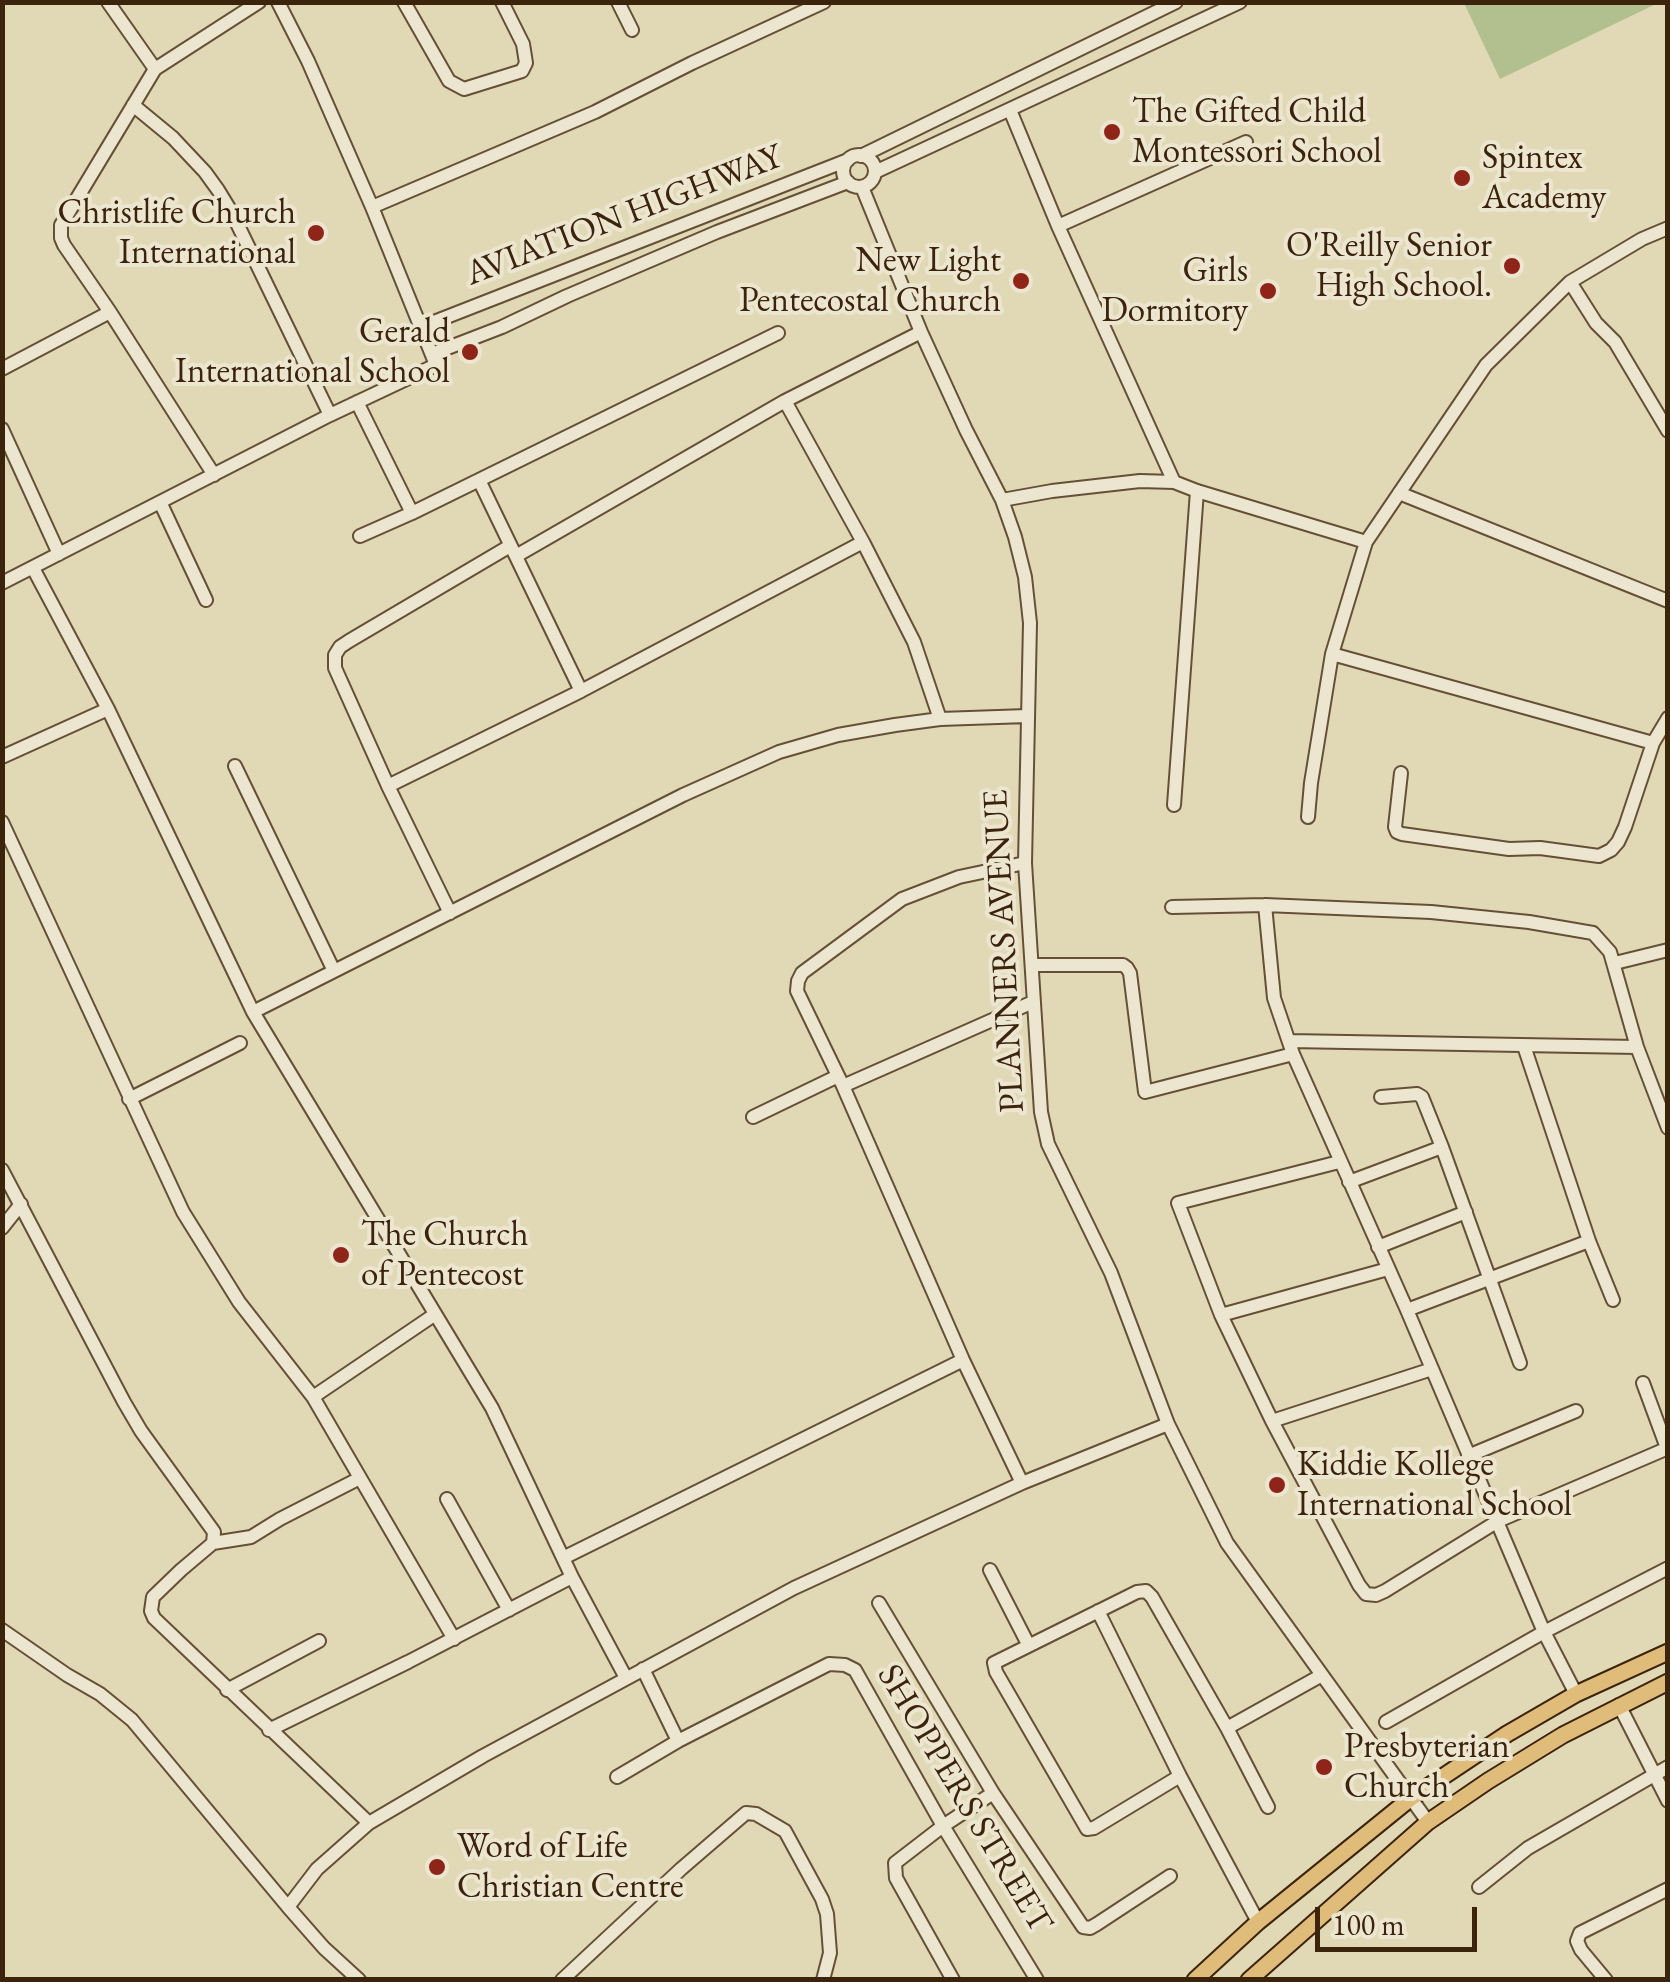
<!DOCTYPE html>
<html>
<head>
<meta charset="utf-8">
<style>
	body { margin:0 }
	#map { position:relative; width:1670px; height:1982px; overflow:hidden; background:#e1d8b6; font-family:"EB Garamond",serif }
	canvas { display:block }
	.frame { position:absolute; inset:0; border:5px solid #3c230b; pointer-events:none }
	.scale { position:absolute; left:1315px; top:1907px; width:162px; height:45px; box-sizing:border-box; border:5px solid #3c230b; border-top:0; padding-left:12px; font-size:30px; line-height:35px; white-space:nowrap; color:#3c230b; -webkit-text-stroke:8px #ece6d0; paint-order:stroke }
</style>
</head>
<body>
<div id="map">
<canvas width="1670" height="1982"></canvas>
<div class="frame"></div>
<div class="scale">100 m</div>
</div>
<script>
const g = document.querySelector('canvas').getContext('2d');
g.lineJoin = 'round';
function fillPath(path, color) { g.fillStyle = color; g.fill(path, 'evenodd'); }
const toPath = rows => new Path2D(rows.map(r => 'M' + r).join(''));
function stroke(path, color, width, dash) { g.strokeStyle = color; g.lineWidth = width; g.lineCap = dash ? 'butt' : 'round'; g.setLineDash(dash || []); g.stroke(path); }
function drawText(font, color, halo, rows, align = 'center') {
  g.font = font + ' "EB Garamond",serif'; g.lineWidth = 8; g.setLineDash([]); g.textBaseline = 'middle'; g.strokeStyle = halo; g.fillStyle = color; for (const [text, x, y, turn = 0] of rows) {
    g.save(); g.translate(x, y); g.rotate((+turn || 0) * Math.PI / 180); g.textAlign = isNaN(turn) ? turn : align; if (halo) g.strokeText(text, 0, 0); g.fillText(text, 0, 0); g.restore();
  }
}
const green = toPath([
	[1658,3,1500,79,1464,3,1658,2]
]);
const minor = toPath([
	[108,2,155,69,61,225,61,238,64,245,110,312,214,475],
	[404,2,449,81,464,89,522,71,526,63,523,44,502,2],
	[618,2,632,30],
	[155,69,259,2],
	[133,105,173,138,205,172,218,190,232,213,330,415],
	[1010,110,1058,226,1174,482],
	'843 171a16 16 0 1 1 32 0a16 16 0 1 1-32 0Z',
	[861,156,1176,2],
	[875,172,1240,2],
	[862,187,921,332,966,430,1002,500,1015,537,1025,577,1030,623,1025,863,1041,1112,1048,1144,1111,1273,1168,1424,1227,1543,1428,1822],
	[372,207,595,112,692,63,824,2],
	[1058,226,1246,142],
	[1570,282,1596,323,1615,342,1668,431],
	[421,327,848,160],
	[432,354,502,327,567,296,717,232,848,182],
	[2,369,110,312],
	[785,401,863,542,914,642,940,719],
	[357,402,412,513],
	[2,429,59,554],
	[479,480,581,691],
	[1399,493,1668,601],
	[1002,500,1052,491,1140,481,1174,482,1197,491,1366,542],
	[161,504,206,600],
	[360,536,412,513,778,333],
	[516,556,785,401,921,332],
	[33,568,108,709,253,1012,492,1408,572,1577,626,1678],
	[2,583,330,415,436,365,372,207,308,61,278,2],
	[1332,654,1653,743],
	[2,757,108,709],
	[235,766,334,971],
	[1401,773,1395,827,1397,832,1402,834,1509,849,1540,848,1599,856,1611,850,1618,842,1625,827,1653,743,1668,718],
	[388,786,581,691,863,542],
	[1174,805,1197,491],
	[1308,817,1311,783,1332,654,1366,542,1486,365,1570,282,1642,239,1668,228],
	[2,822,183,1212,239,1302,313,1397,454,1639],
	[1265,905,1274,998,1293,1054,1407,1310,1544,1632,1576,1694],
	[1172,907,1265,905,1431,912,1529,922,1593,933,1610,952,1637,1047,1668,1128],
	[450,913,388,786,335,668,335,655,340,647,349,641,510,546],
	[1615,963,1668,950],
	[1033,965,1123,965,1127,968,1130,973,1145,1092,1293,1054],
	[253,1012,683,795,779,752,838,735,895,725,940,719,1027,716],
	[1289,1041,1637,1047],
	[843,1086,1033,1002],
	[1381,1097,1417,1094,1422,1097,1442,1147,1520,1363],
	[129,1099,240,1043],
	[753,1117,838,1076],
	[1339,1162,1178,1203,1221,1315,1272,1421,1359,1585,1366,1594,1376,1595,1385,1591,1498,1521,1668,1448],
	[2,1170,124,1402,141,1431,214,1532,213,1543,181,1570,153,1597,151,1611,154,1618,369,1823],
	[1349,1182,1442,1147],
	[2,1228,21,1204],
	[1589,1241,1613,1300],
	[1378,1247,1466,1212],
	[1407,1310,1589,1241,1524,1046],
	[1221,1315,1388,1269],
	[1643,1383,1667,1448],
	[313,1397,434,1315],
	[1272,1421,1432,1369],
	[1468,1456,1576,1411],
	[1022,1483,963,1360,843,1086,797,991,798,981,802,973,902,899,959,877,1025,863],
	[447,1499,509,1610],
	[213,1543,251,1537,280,1519,360,1478],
	[563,1558,963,1360],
	[990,1570,1028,1644],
	[879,1603,993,1793,1083,1927,1090,1928,1097,1924,1170,1876],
	[1098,1611,1180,1776,1258,1922],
	[2,1630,67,1675,100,1694,132,1720,288,1907,324,1948,359,1980],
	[643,1669,678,1741],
	[227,1690,319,1641],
	[1619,1705,1668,1801],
	[1386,1722,1544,1632,1668,1568],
	[1227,1728,1322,1675],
	[269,1730,408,1662,572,1577],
	[1180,1776,1094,1828,1087,1829,996,1672,994,1663,1137,1592,1146,1591,1152,1597,1227,1728,1268,1807],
	[617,1777,678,1741,829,1664,845,1665,855,1670,943,1826,1037,1980],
	[1479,1887,1528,1848,1668,1767],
	[288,1907,317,1869,369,1823,483,1756,794,1588,1022,1483,1168,1424],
	[562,1980,681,1869,746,1813,756,1814,785,1831,822,1899,827,1914,830,1953,823,1980],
	[953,1980,896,1878,895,1863,943,1826,993,1793],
	[1606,1980,1581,1950,1577,1941,1580,1933,1668,1889]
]);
const major = toPath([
	[1195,1980,1258,1922,1411,1798,1507,1734,1576,1694,1668,1652],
	[1249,1980,1428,1822,1488,1781,1563,1735,1668,1682]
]);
const markers = [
	[1112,132,10,"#8f2418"],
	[1462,178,10,"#8f2418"],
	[316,233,10,"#8f2418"],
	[1512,266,10,"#8f2418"],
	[1021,281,10,"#8f2418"],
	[1268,291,10,"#8f2418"],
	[470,352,10,"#8f2418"],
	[341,1255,10,"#8f2418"],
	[1277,1485,10,"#8f2418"],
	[1324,1767,10,"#8f2418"],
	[437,1867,10,"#8f2418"]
];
const poiNames = [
	["The Gifted Child",1132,112],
	["Montessori School",1132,152],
	["Spintex",1482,158],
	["Academy",1482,198],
	["Christlife Church",296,213,"right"],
	["International",296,253,"right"],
	["O'Reilly Senior",1492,246,"right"],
	["High School.",1492,286,"right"],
	["New Light",1001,261,"right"],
	["Pentecostal Church",1001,301,"right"],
	["Girls",1248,271,"right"],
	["Dormitory",1248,311,"right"],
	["Gerald",450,332,"right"],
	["International School",450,372,"right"],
	["The Church",361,1235],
	["of Pentecost",361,1275],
	["Kiddie Kollege",1297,1465],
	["International School",1297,1505],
	["Presbyterian",1344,1747],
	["Church",1344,1787],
	["Word of Life",457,1847],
	["Christian Centre",457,1887]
];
const streetNames = [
	["AVIATION HIGHWAY",624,216,-21],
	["PLANNERS AVENUE",1005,951,-93],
	["SHOPPERS STREET",964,1799,59]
];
fillPath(green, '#b2bf8f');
stroke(minor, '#655036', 16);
stroke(major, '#3c230b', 19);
stroke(minor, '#ece6d0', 12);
stroke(major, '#e0bc7b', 15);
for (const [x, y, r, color] of markers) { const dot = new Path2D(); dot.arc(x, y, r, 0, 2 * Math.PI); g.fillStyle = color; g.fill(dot); stroke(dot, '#ece6d0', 4); }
drawText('35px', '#3c230b', '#ece6d0', poiNames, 'left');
drawText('35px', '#3c230b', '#ece6d0', streetNames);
</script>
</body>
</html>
